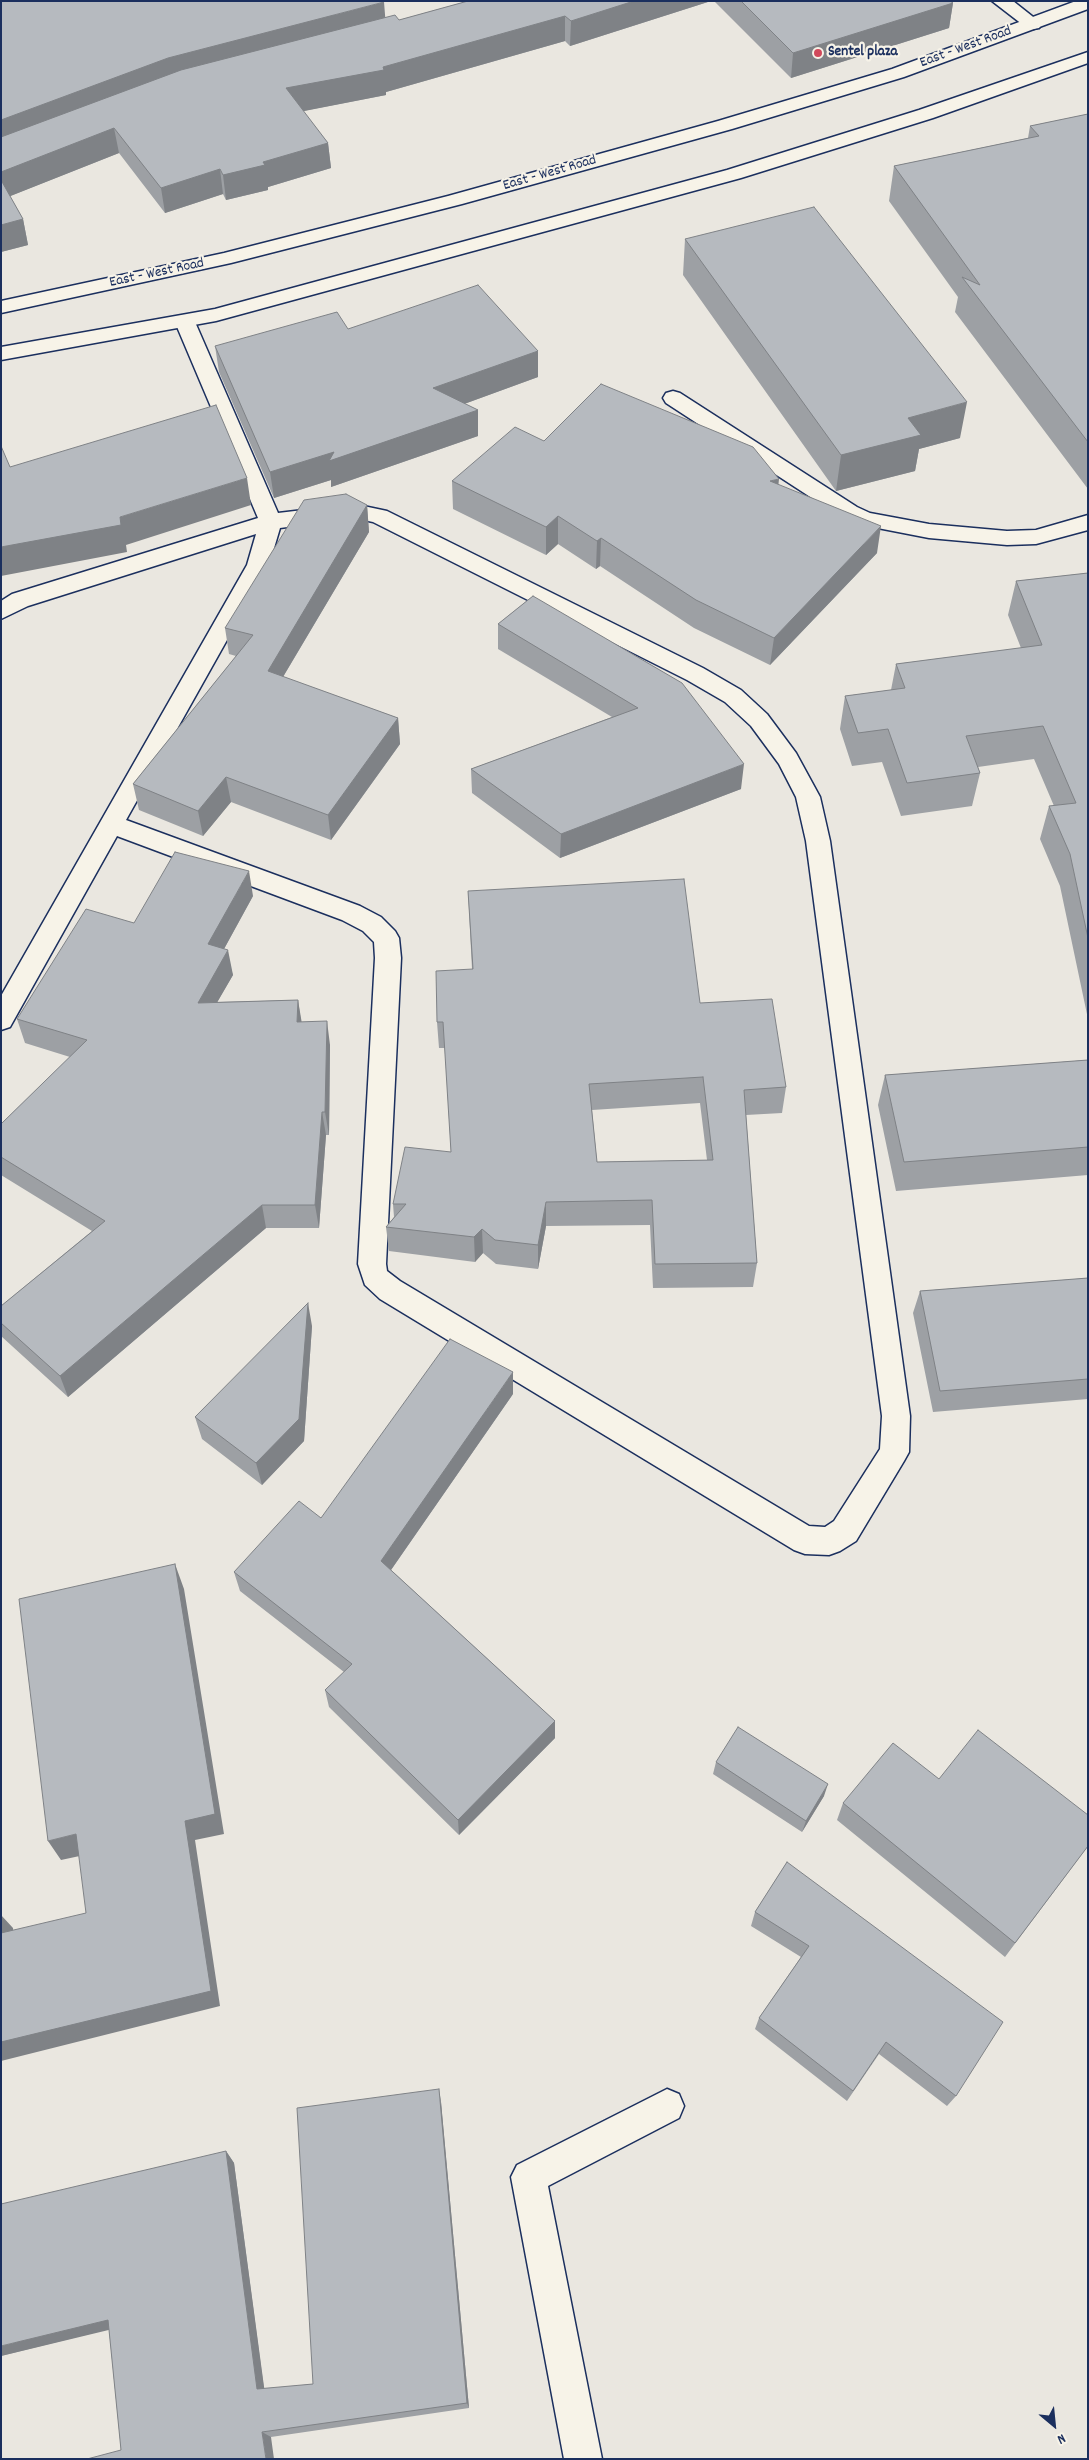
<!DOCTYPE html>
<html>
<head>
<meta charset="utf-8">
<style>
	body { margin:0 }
	#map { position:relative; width:1089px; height:2460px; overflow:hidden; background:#eae7e0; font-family:Dekko,sans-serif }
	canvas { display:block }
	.frame { position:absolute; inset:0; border:2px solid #1b2f5e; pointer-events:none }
	.north { position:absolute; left:1029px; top:2400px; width:50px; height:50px; -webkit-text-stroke:4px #f7f3e8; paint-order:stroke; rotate:152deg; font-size:14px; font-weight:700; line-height:20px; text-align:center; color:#1b2f5e }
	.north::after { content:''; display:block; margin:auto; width:18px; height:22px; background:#1b2f5e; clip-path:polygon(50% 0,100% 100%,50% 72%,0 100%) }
</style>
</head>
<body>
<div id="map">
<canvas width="1089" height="2460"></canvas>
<div class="frame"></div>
<div class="north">N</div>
</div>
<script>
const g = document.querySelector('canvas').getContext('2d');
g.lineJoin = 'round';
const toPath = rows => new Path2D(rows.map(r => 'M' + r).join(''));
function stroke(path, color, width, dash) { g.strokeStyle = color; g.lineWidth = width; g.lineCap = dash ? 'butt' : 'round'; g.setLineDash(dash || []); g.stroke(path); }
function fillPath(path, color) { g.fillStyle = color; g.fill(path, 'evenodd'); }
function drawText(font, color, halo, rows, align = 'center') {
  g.font = font + ' Dekko,sans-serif'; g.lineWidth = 4.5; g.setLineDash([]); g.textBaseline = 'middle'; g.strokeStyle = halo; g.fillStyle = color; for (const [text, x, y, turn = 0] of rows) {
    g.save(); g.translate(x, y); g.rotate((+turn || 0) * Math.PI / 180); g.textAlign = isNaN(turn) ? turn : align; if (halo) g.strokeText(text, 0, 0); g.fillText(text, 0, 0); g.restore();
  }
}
const minor = toPath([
	[992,1,1013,1,1042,24,1039,28,1033,29,1027,28,992,1],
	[185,316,192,318,195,322,278,513,354,504,387,511,703,668,741,690,767,714,796,753,820,797,830,841,910,1416,909,1452,904,1461,856,1541,840,1551,829,1555,805,1554,794,1550,380,1299,365,1285,358,1264,375,958,374,942,363,931,342,920,117,836,10,1027,1,1030,1,996,247,565,256,534,28,606,1,619,1,601,12,594,258,518,175,322,178,318,185,316],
	[354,518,373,522,687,680,725,702,751,726,779,764,796,797,806,841,882,1416,880,1449,834,1521,825,1527,809,1526,400,1281,387,1271,386,1264,401,958,399,938,395,931,381,917,360,906,126,820,269,565,280,528,354,518],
	[673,391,680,393,857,507,870,513,929,524,1007,531,1036,530,1088,515,1088,530,1036,544,1007,545,929,538,857,524,841,517,666,403,663,398,666,393,673,391],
	[667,2089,679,2094,684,2106,679,2118,548,2186,602,2459,564,2459,511,2177,517,2165,667,2089]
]);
const major = toPath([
	[1076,1,1088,1,1088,9,904,77,732,129,462,204,231,263,1,313,1,301,224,253,448,196,718,121,892,69,1076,1],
	[1088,52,1088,63,933,118,741,178,216,321,1,360,1,347,215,309,727,170,919,110,1088,52]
]);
const wall = toPath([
	[1,1,385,17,399,20,468,1,711,1,570,46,565,41,386,92,386,95,303,111,328,143,331,168,268,187,268,190,226,200,223,194,165,213,119,153,10,196,23,219,28,245,1,252],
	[714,1,950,1,953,3,949,28,791,78],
	[1088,114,1088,489,955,312,958,297,889,201,894,166,1028,138,1030,126],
	[685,239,960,438,919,449,915,471,836,491,683,275],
	[348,329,538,351,538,377,464,404,478,410,478,436,331,487,331,480,274,498,219,372,215,346],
	[544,441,779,485,877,553,770,665,694,628,600,566,596,569,558,544,546,555,453,509,452,481],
	[367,505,369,532,283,677,398,718,400,744,331,840,231,802,203,836,139,810,133,784,236,656,229,654,225,628],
	[1088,573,1088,1019,1060,886,1040,839,1049,806,1054,806,1034,759,978,767,980,773,972,806,901,816,882,762,852,766,840,729,845,696,891,690,896,664,1021,648,1008,615,1016,581],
	[533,596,741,789,560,858,472,793,471,769,612,717,498,649,498,624],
	[468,891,700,1003,786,1087,782,1113,746,1115,757,1263,753,1287,653,1288,650,1225,546,1226,538,1269,496,1264,483,1253,475,1262,389,1251,386,1227,394,1217,393,1204,451,1152,445,1048,439,1048,437,1022,472,969],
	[700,1103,707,1160,597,1162,592,1110],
	[253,896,224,949,233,975,217,1002,298,1000,301,1022,330,1045,329,1135,326,1135,319,1228,266,1228,68,1397,1,1336,1,1306,92,1231,1,1175,1,1124,70,1057,25,1043,17,1019,134,923],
	[1088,1060,1088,1175,896,1191,878,1105,885,1075],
	[1088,1278,1088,1399,933,1412,913,1313,920,1291],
	[312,1326,304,1441,262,1485,202,1439,195,1417],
	[513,1394,391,1570,555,1721,555,1738,459,1835,329,1707,325,1690,344,1672,240,1591,234,1572,321,1518],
	[716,1762,824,1796,802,1832,713,1774],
	[939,1779,1088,1846,1005,1957,837,1820,843,1803],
	[787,1862,956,2096,947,2106,879,2054,847,2101,755,2029,759,2018,801,1957,751,1926,755,1912],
	[441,2102,469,2408,271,2437,121,2450,109,2329,1,2356,226,2151,234,2163,264,2389,313,2384]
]);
const shadedWall = toPath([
	[634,1,711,1,570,46,571,21],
	[384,2,386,27,1,147,1,120,168,58],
	[953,3,949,28,791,78,793,53],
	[565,16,565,41,386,92,386,95,289,114,286,88,383,67],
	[114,128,119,153,3,199,1,190,1,172],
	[328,143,331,168,268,187,268,190,226,200,223,175,263,162],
	[220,169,223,194,165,213,161,188],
	[23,219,28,245,1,252,1,225],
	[538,351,538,377,434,415,433,388],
	[967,402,960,438,919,449,915,471,836,491,841,455,908,418],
	[478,410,478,436,331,487,331,480,274,498,270,472,334,452],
	[247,478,251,505,126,545,127,552,1,576,1,547,120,517],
	[779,479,776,507,770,481],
	[367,505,369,532,271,697,268,671],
	[558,516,558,544,546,555,546,527],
	[881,526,877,553,770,665,774,638],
	[601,538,600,566,596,569,597,541],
	[398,718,400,744,331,840,328,815],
	[744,764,741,789,560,858,561,834],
	[226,777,231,802,203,836,198,811],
	[249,871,253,896,213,969,208,944],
	[228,950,233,975,203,1027,198,1003],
	[298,1000,302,1024,297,1022],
	[327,1021,330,1045,329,1135,325,1112],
	[322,1112,326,1135,319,1228,315,1205],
	[546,1202,546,1226,538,1269,538,1245],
	[262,1205,266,1228,68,1397,60,1376],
	[482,1229,483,1253,475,1262,474,1237],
	[308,1303,312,1326,304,1441,262,1485,256,1463],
	[513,1372,513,1394,384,1580,381,1561],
	[175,1564,184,1589,224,1834,195,1840,220,2006,1,2061,1,2042,185,1821],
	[555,1721,555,1738,459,1835,458,1820],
	[828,1784,824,1796,802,1832,806,1821],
	[76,1834,89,1854,61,1860,48,1841],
	[1,1915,13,1928,15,1951,1,1935],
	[439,2089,441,2102,469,2408,467,2403],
	[226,2151,234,2163,265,2394,257,2389],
	[108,2320,121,2327,1,2356,1,2346],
	[262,2432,271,2437,274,2459,266,2459]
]);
const building = toPath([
	[1,1,383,1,384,2,168,58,1,120,1,1],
	[468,1,634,1,571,21,565,16,383,67,384,70,286,88,328,143,263,162,265,165,223,175,220,169,161,188,114,128,1,172,1,137,181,70,395,15,399,20,468,1],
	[741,1,950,1,953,3,793,53,741,1],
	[1088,114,1088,442,962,277,980,285,894,166,1039,136,1030,126,1088,114],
	[1,180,23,219,1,225,1,180],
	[814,207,967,402,908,418,921,435,841,455,685,239,814,207],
	[478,285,538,351,433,388,478,410,329,461,334,452,270,472,215,346,337,312,348,329,478,285],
	[601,384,753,447,779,479,770,481,881,526,774,638,696,600,601,538,597,541,558,516,546,527,452,481,515,427,544,441,601,384],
	[216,405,247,478,120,517,121,525,1,547,1,446,10,467,216,405],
	[346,494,367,505,268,671,398,718,328,815,226,777,198,811,133,784,253,635,225,628,304,500,346,494],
	[1088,573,1088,938,1070,854,1049,806,1076,803,1043,726,966,736,980,773,907,783,888,729,858,733,845,696,905,688,896,664,1042,645,1016,581,1088,573],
	[533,596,682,683,744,764,561,834,471,769,638,708,498,624,533,596],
	[175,852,249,871,208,944,228,950,198,1003,298,1000,297,1022,327,1021,325,1112,322,1112,315,1205,262,1205,60,1376,1,1323,1,1306,105,1221,1,1157,1,1124,87,1040,17,1019,86,909,134,923,175,852],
	[684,879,700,1003,772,999,786,1087,744,1090,757,1263,655,1264,652,1200,546,1202,538,1245,495,1240,482,1229,474,1237,386,1227,406,1204,393,1204,405,1147,451,1152,443,1022,437,1022,436,971,473,969,468,891,684,879],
	[703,1077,713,1160,597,1162,589,1084,703,1077],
	[1088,1060,1088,1147,904,1162,885,1075,1088,1060],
	[1088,1278,1088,1379,940,1391,920,1291,1088,1278],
	[308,1303,299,1419,256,1463,195,1417,308,1303],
	[450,1339,513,1372,381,1561,555,1721,458,1820,325,1690,352,1664,234,1572,299,1501,321,1518,450,1339],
	[175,1564,215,1814,185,1821,211,1991,1,2042,1,1933,86,1913,76,1834,48,1841,19,1599,175,1564],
	[738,1727,828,1784,806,1821,716,1762,738,1727],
	[978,1730,1088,1815,1088,1846,1015,1943,843,1803,893,1743,939,1779,978,1730],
	[787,1862,1003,2022,956,2096,886,2042,853,2091,759,2018,809,1946,755,1912,787,1862],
	[439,2089,467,2403,262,2432,266,2459,87,2459,121,2450,108,2320,1,2346,1,2204,226,2151,257,2389,313,2384,297,2108,439,2089]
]);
const markers = [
	[818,53,5,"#d1495b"]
];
const farStreetnames = [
	["East - West Road",966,48,-20],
	["East - West Road",550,174,-16],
	["East - West Road",157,274,-12]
];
const farPoinames = [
	["Sentel plaza",828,53]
];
stroke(minor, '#1b2f5e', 3);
stroke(major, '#1b2f5e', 3);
fillPath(minor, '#f7f3e8');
fillPath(major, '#f7f3e8');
fillPath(wall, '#9da0a4');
fillPath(shadedWall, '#7f8286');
fillPath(building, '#b6babf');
stroke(building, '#7f8286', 1);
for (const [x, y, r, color] of markers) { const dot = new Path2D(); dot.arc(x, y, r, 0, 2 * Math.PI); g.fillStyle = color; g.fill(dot); stroke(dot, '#f7f3e8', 2); }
drawText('15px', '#1b2f5e', '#f7f3e8', farStreetnames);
drawText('bold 15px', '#1b2f5e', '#f7f3e8', farPoinames, 'left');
</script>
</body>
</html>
